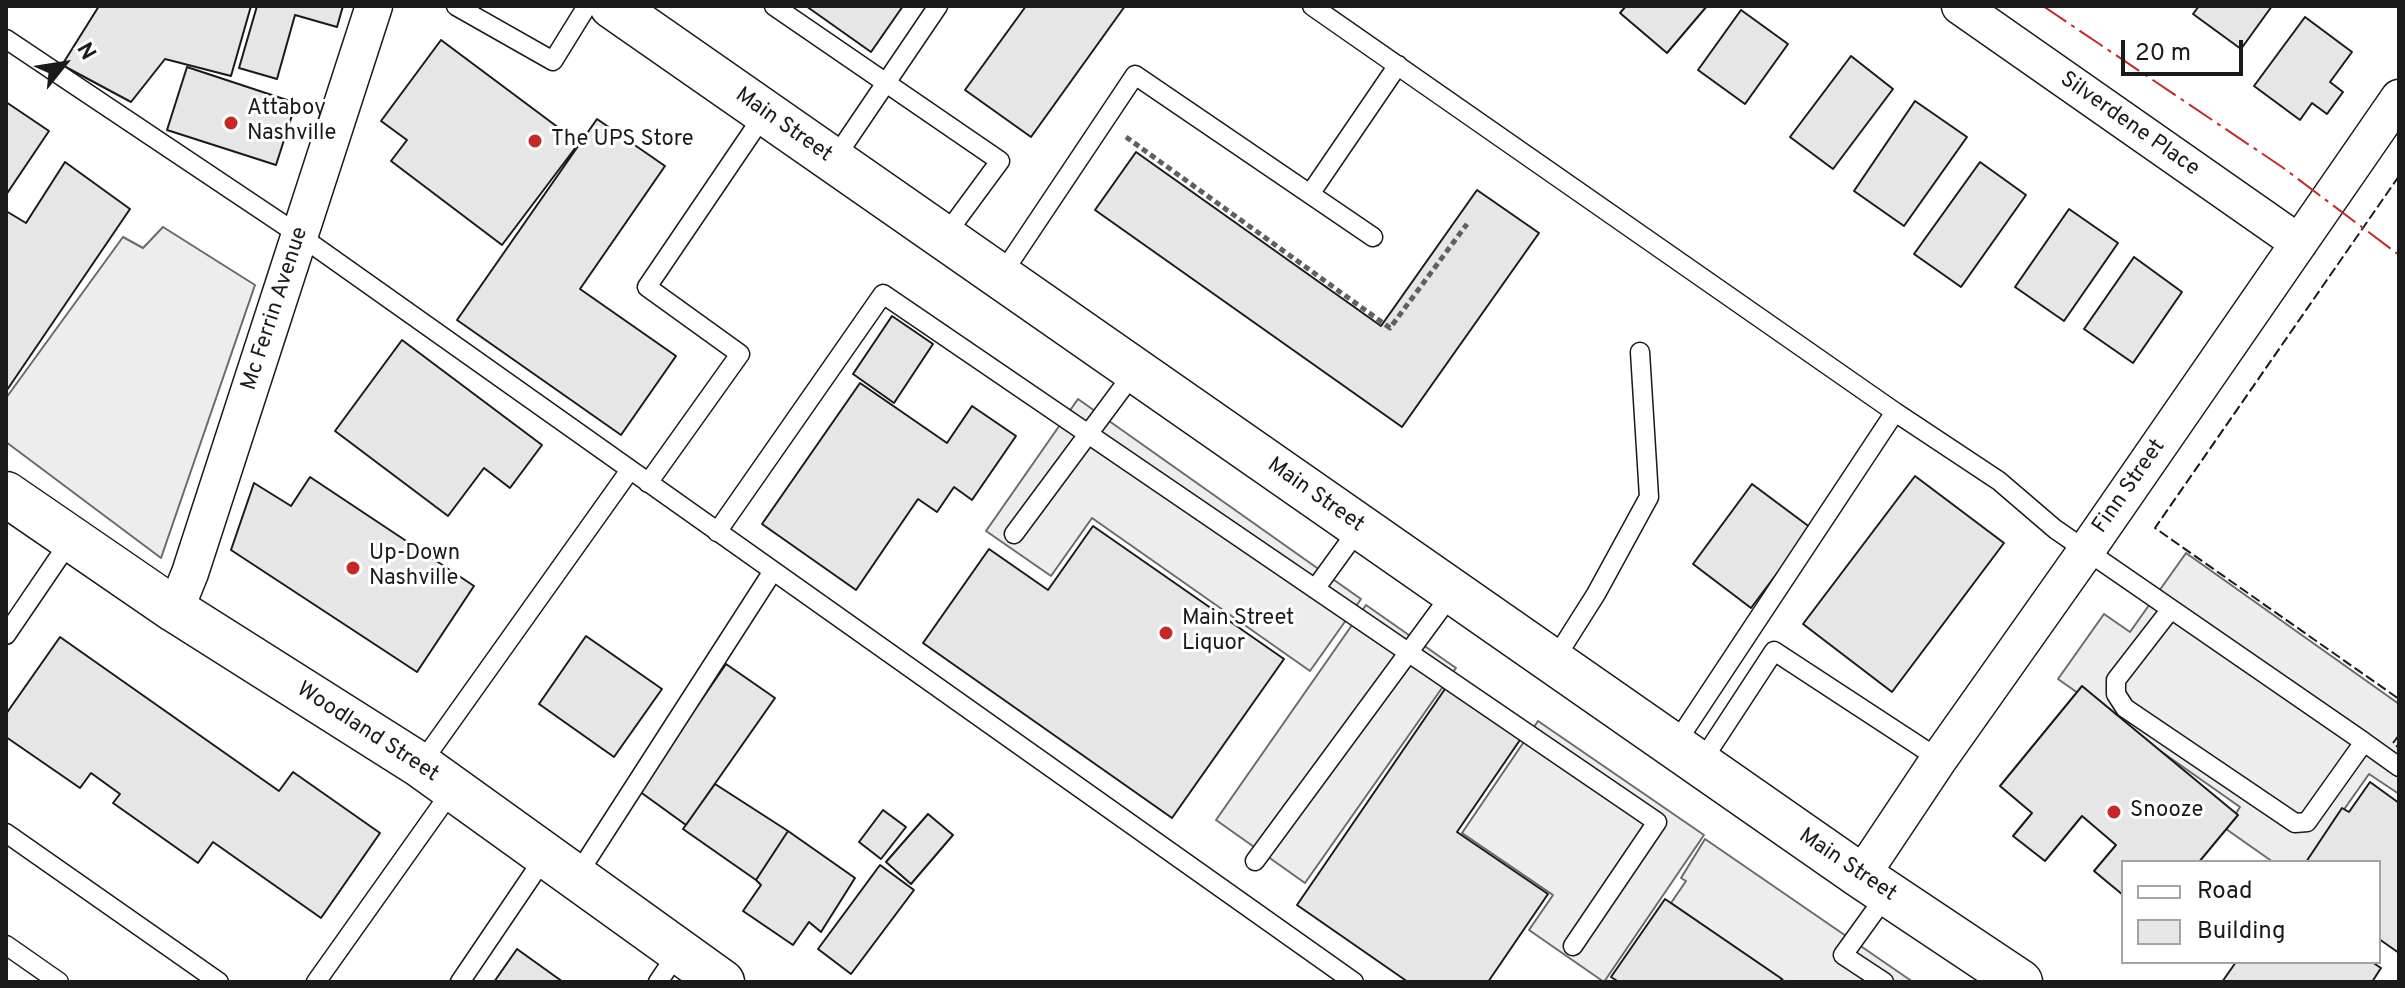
<!DOCTYPE html>
<html>
<head>
<meta charset="utf-8">
<style>
	body { margin:0 }
	#map { position:relative; width:2405px; height:988px; overflow:hidden; background:#fff; font-family:Overpass,sans-serif }
	canvas { display:block }
	.frame { position:absolute; inset:0; border:8px solid #1a1a1a; pointer-events:none }
	.legend { position:absolute; left:2121px; top:860px; width:260px; height:104px; box-sizing:border-box; background:#fff; border:2px solid #a3a3a3; margin:0; padding:10px 14px; list-style:none; font-size:24px; color:#1a1a1a }
	.legend li { display:flex; align-items:center; gap:16px; height:40px }
	.legend b { width:40px; border:2px solid #a3a3a3 }
	.north { position:absolute; left:24px; top:24px; width:80px; height:80px; -webkit-text-stroke:6px #fff; paint-order:stroke; rotate:60deg; font-size:22px; font-weight:700; line-height:32px; text-align:center; color:#1a1a1a }
	.north::after { content:''; display:block; margin:auto; width:28px; height:36px; background:#1a1a1a; clip-path:polygon(50% 0,100% 100%,50% 72%,0 100%) }
	.scale { position:absolute; left:2121px; top:40px; width:122px; height:36px; box-sizing:border-box; border:4px solid #1a1a1a; border-top:0; padding-left:10px; font-size:24px; line-height:28px; white-space:nowrap; color:#1a1a1a; -webkit-text-stroke:6px #fff; paint-order:stroke }
</style>
</head>
<body>
<div id="map">
<canvas width="2405" height="988"></canvas>
<div class="frame"></div>
<ul class="legend">
<li><b style="height:10px;background:#fff"></b>Road</li>
<li><b style="height:22px;background:#e6e6e6"></b>Building</li>
</ul>
<div class="north">N</div>
<div class="scale">20 m</div>
</div>
<script>
const g = document.querySelector('canvas').getContext('2d');
g.lineJoin = 'round';
function fillPath(path, color) { g.fillStyle = color; g.fill(path, 'evenodd'); }
const toPath = rows => new Path2D(rows.map(r => 'M' + r).join(''));
function stroke(path, color, width, dash) { g.strokeStyle = color; g.lineWidth = width; g.lineCap = dash ? 'butt' : 'round'; g.setLineDash(dash || []); g.stroke(path); }
function drawText(font, color, halo, rows, align = 'center') {
  g.font = font + ' Overpass,sans-serif'; g.lineWidth = 6; g.setLineDash([]); g.textBaseline = 'middle'; g.strokeStyle = halo; g.fillStyle = color; for (const [text, x, y, turn = 0] of rows) {
    g.save(); g.translate(x, y); g.rotate((+turn || 0) * Math.PI / 180); g.textAlign = isNaN(turn) ? turn : align; if (halo) g.strokeText(text, 0, 0); g.fillText(text, 0, 0); g.restore();
  }
}
const parking = toPath([
	[163,227,255,285,161,558,6,442,6,398,123,237,143,248,163,227],
	[1078,399,1361,599,1310,671,1092,518,1051,576,986,531,1078,399],
	[2186,553,2399,704,2399,794,2369,774,2307,862,2273,862,2226,829,2240,807,2058,679,2104,614,2130,632,2186,553],
	[1366,605,1456,668,1305,883,1216,820,1366,605],
	[1538,721,1704,835,1604,982,1529,930,1553,895,1462,833,1538,721],
	[1705,839,1913,982,1786,982,1671,903,1686,881,1681,878,1705,839]
]);
const building = toPath([
	[99,6,251,6,231,76,165,59,131,102,62,65,99,6],
	[257,6,343,6,337,27,295,15,277,79,239,68,257,6],
	[806,6,903,6,871,52,806,6],
	[1026,6,1125,6,1031,137,965,90,1026,6],
	[1626,6,1707,6,1667,53,1620,13,1626,6],
	[2199,6,2272,6,2241,49,2193,14,2199,6],
	[1741,10,1788,44,1745,104,1698,70,1741,10],
	[2305,17,2352,52,2330,82,2343,92,2327,114,2312,103,2300,120,2254,86,2305,17],
	[441,40,579,143,502,245,391,161,407,140,381,121,441,40],
	[1851,56,1893,89,1833,169,1790,137,1851,56],
	[187,67,296,103,276,165,167,130,187,67],
	[1915,101,1967,137,1904,226,1854,191,1915,101],
	[6,102,49,131,6,195,6,102],
	[597,119,665,166,580,289,676,356,621,435,457,320,597,119],
	[1136,152,1381,326,1477,190,1539,233,1402,427,1095,210,1136,152],
	[65,162,130,209,7,390,6,211,26,223,65,162],
	[1980,162,2026,195,1961,287,1914,254,1980,162],
	[2069,209,2118,243,2064,321,2015,287,2069,209],
	[2134,257,2182,292,2133,363,2084,329,2134,257],
	[892,316,933,344,894,403,853,374,892,316],
	[402,340,542,445,510,488,484,468,448,516,335,431,402,340],
	[860,383,947,443,972,406,1016,436,972,500,954,487,937,512,918,499,856,590,762,524,860,383],
	[1915,476,2004,543,1892,692,1803,624,1915,476],
	[310,477,474,586,417,672,231,550,254,483,291,506,310,477],
	[1752,484,1811,528,1751,608,1693,564,1752,484],
	[1093,526,1284,659,1172,818,923,643,989,549,1048,590,1093,526],
	[586,636,662,689,614,757,539,704,586,636],
	[60,637,279,791,293,772,380,833,321,918,213,842,198,863,113,803,120,794,91,773,80,788,6,737,6,714,60,637],
	[726,664,775,698,686,825,639,791,726,664],
	[1447,686,1522,737,1457,832,1548,894,1488,982,1408,982,1297,905,1447,686],
	[2082,686,2238,815,2199,862,2123,862,2123,895,2094,871,2116,845,2082,816,2045,861,2013,836,2032,813,2000,786,2082,686],
	[2370,782,2399,803,2399,953,2379,939,2379,862,2306,862,2342,808,2349,812,2370,782],
	[715,784,788,831,756,880,683,829,715,784],
	[883,810,906,827,881,859,859,842,883,810],
	[928,814,953,835,911,884,886,862,928,814],
	[788,831,855,878,821,932,809,922,793,945,743,911,761,885,756,880,788,831],
	[880,865,914,890,851,974,818,949,880,865],
	[1665,899,1782,979,1780,982,1619,982,1611,977,1665,899],
	[517,949,563,982,494,982,517,949],
	[2236,962,2372,962,2381,968,2372,982,2222,982,2236,962]
]);
const path = toPath([
	[1126,137,1390,328,1467,224]
]);
const service = toPath([
	[456,6,553,61,587,6],
	[774,6,1000,161,944,237],
	[1312,6,1895,412,1999,481,2055,529,2364,742],
	[6,39,299,235,1354,982],
	[833,161,938,6],
	[1310,194,1398,65],
	[1000,277,1135,75,1373,237],
	[648,483,740,354,647,287,765,113],
	[717,532,883,294,1657,822,1573,946],
	[1014,534,1135,371],
	[1315,589,1360,527],
	[2171,609,2116,680,2116,694,2125,708,2295,823,2307,822,2364,742,2399,767],
	[6,635,72,538],
	[1553,662,1596,594,1649,497,1640,352],
	[1674,746,1895,412],
	[1700,764,1774,651,1939,759],
	[420,765,630,470],
	[6,833,219,982],
	[1255,861,1453,592],
	[576,877,773,571],
	[6,945,59,982],
	[316,982,453,789],
	[460,982,546,855],
	[658,982,679,951],
	[1884,982,1843,955,1887,894]
]);
const minor = toPath([
	[1960,6,2299,243],
	[175,610,190,573,374,6],
	[1861,876,1939,759,2086,551,2399,98]
]);
const tertiary = toPath([
	[6,494,175,610,420,765,722,982]
]);
const secondary = toPath([
	[612,6,1861,876,2020,982]
]);
const fence = toPath([
	[2399,176,2155,528,2399,699],
	[2399,735,2393,743,2399,748]
]);
const power = toPath([
	[2043,6,2282,167,2399,255]
]);
const markers = [
	[231,123,8,"#c62828"],
	[535,141,8,"#c62828"],
	[353,568,8,"#c62828"],
	[1166,633,8,"#c62828"],
	[2114,812,8,"#c62828"]
];
const poiNames = [
	["Attaboy",247,110],
	["Nashville",247,135],
	["The UPS Store",551,141],
	["Up-Down",369,555],
	["Nashville",369,580],
	["Main Street",1182,620],
	["Liquor",1182,645],
	["Snooze",2130,812]
];
const streetNames = [
	["Silverdene Place",2129,125,35],
	["Main Street",783,126,35],
	["Mc Ferrin Avenue",276,309,-72],
	["Finn Street",2130,487,-55],
	["Main Street",1315,496,35],
	["Woodland Street",367,733,33],
	["Main Street",1847,866,34]
];
fillPath(parking, '#ededed');
stroke(parking, '#6a6a6a', 2);
fillPath(building, '#e6e6e6');
stroke(building, '#1a1a1a', 2);
stroke(service, '#1a1a1a', 21);
stroke(minor, '#1a1a1a', 39);
stroke(tertiary, '#1a1a1a', 47);
stroke(secondary, '#1a1a1a', 47);
stroke(path, '#5f5f5f', 5, [6, 4]);
stroke(service, '#fff', 18);
stroke(minor, '#fff', 36);
stroke(tertiary, '#fff', 44);
stroke(secondary, '#fff', 44);
stroke(fence, '#1a1a1a', 2, [10, 4]);
stroke(power, '#c62828', 2, [28, 6, 4, 6]);
for (const [x, y, r, color] of markers) { const dot = new Path2D(); dot.arc(x, y, r, 0, 2 * Math.PI); g.fillStyle = color; g.fill(dot); stroke(dot, '#fff', 3); }
drawText('22px', '#1a1a1a', '#fff', poiNames, 'left');
drawText('22px', '#1a1a1a', '#fff', streetNames);
</script>
</body>
</html>
